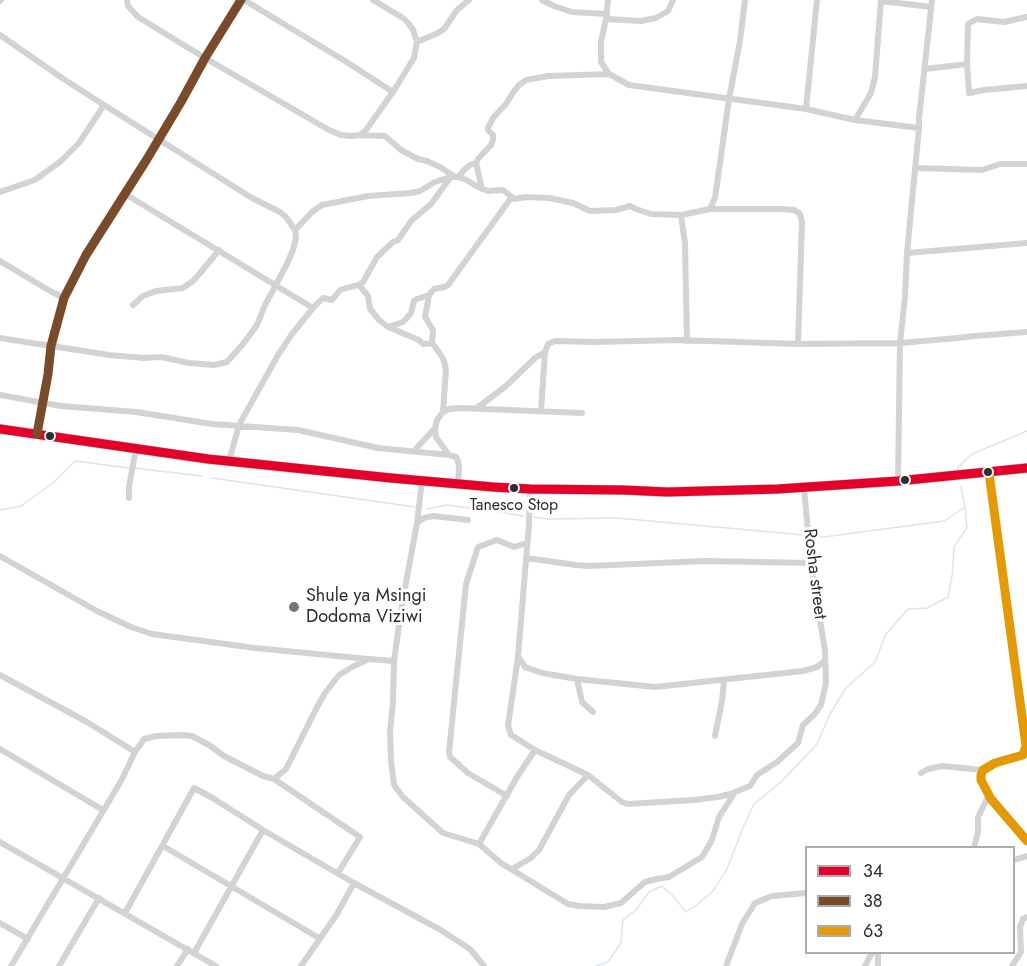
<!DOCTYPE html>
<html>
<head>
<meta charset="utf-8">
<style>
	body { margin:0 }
	#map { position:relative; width:1027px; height:966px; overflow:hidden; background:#fff; font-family:Jost,sans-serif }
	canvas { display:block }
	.legend { position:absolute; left:805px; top:846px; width:210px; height:108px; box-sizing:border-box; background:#fff; border:2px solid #ababab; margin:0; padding:8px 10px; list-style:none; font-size:18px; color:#2e2e2e }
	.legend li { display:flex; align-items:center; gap:12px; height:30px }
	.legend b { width:30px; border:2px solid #ababab }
</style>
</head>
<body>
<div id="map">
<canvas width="1027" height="966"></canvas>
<ul class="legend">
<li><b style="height:8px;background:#e4002b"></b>34</li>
<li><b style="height:8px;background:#7a4b2a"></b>38</li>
<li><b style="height:8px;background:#e39a05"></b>63</li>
</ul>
</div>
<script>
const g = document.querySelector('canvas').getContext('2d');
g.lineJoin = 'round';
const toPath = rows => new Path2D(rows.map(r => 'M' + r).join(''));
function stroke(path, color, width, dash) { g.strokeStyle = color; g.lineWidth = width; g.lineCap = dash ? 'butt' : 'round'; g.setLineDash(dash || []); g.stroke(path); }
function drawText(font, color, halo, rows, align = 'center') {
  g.font = font + ' Jost,sans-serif'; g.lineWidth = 6; g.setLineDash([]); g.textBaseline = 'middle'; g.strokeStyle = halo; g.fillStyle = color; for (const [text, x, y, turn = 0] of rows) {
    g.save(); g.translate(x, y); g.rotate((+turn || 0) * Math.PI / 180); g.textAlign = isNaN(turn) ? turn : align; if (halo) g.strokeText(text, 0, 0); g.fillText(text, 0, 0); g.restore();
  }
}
const stream = toPath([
	[133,468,202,476],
	[958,470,958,467,972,454,1027,431],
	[212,478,415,507],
	[426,509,447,505,483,510],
	[0,510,21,506,54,482,75,461,129,468],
	[493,511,524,516],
	[534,517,548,519,617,518,804,535],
	[813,536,824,537,944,521,965,507,961,487],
	[596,966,608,962,621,943,623,920,636,910,649,892,662,886,673,896,686,912,698,904,713,891,727,869,742,830,754,804,781,782,817,744,830,714,846,688,875,662,886,634,908,609,927,608,948,597,952,576,954,547,967,528,965,507]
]);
const street = toPath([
	[127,0,128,6,138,17,205,58,329,130,341,135,351,136,360,135,366,130,393,92,414,58,417,42,413,30,409,24,403,18,373,0],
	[244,0,345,61,393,92],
	[542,0,554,6,572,12,607,14],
	[608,0,606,19,601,42,601,62,609,74,629,85,806,109,855,120,919,128],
	[0,1,1,0],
	[881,1,931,7],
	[1027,17,1004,22,977,19,968,24,967,64,969,93,984,90,1027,86],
	[606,19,641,21,656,18,668,11,673,0],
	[0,35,65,80,104,105,252,198,280,212,286,217,295,230,296,238,293,250,286,266,265,305,257,325,243,344,227,362,214,365,189,363,161,357,144,358,109,355,0,338],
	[417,42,438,33,444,29,457,10,469,0],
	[925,69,967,64],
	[806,109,817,0],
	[855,120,871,93,875,77,881,0],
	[360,135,385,136,401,150,418,159,427,161,442,168,455,177],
	[915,168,982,170,1000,164,1027,164],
	[458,177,465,169,470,165,476,163],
	[482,189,476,163,478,159,491,145,493,140,493,135,488,130,488,128,493,118,506,104,514,91,519,85,526,80,548,76,609,74],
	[0,192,35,180,61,161,79,143,104,105],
	[125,194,313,308],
	[710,209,715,198,729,99,740,41,745,0],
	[681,215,685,244,687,341],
	[295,230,312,212,322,205,368,196,411,193,420,191,435,182,450,177,458,177,465,179,476,186,488,191,503,190,514,199,526,197,549,198,573,203,590,211,616,210,630,206,636,209,651,214,681,215,710,209,783,209,794,210,800,214,802,222,798,344],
	[907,253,1027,243],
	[0,261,50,291,64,298],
	[359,285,368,296,370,309,379,320,388,327,419,340,423,344,432,343],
	[429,295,425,317,433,330,432,343,441,355,444,361,446,370,443,412],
	[133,305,143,296,156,291,183,288,193,281,201,272,219,250],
	[388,327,403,322,406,319,411,313,414,301,417,299,429,295,434,289,444,287,448,285,511,198],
	[0,395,61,406,136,412,212,424,298,430,378,448,449,455],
	[477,408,506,386,535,358,545,352],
	[541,411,545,352,548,344,555,341,594,342,679,340,798,344,900,343,958,338,974,336,1027,332],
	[37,434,48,374,51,346,64,298,86,255,147,159,181,102,205,58,241,0],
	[414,451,435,428],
	[229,461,239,425,278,355,292,334,313,308,323,298,332,300,340,290,350,287,359,285,363,282,377,257,393,242,398,240,412,220,431,204,450,178],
	[989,473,1026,746,1023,755,995,763,983,770,981,775,981,780,991,799,1027,841],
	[422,481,417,523,402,604,394,661,393,702,390,732,391,761,394,785,403,797,443,833,479,844,501,863,568,904,579,906,604,907,621,903,645,882,656,879,669,877,702,857,712,840,719,817,735,792,750,786,757,775,777,762,798,743,803,725,814,715,821,705,826,683,825,651,811,563,804,488],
	[898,481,900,343,905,297,907,253,919,128,919,118,932,0],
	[458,484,459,468,458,461,456,457,449,455,436,437,435,428,437,420,443,412,449,409,461,408,582,413],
	[530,489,529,524,518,657,508,726,511,735,535,750,588,775,622,802,628,804,694,800,718,797,734,793],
	[129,498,129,486,136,449],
	[417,523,424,518,433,516,468,520],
	[0,556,97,611,131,627,152,634,255,648,368,659],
	[526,558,576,565,589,566,704,561,811,563],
	[519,658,525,667,542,673,577,679,655,687,803,671,817,667,825,661],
	[0,675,87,722,135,752],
	[577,679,582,702,593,712],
	[715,736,722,701,724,681],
	[0,749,103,810],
	[921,773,928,769,942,766,983,770],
	[274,779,360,837,338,873],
	[507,796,468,773,450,757,449,752,466,584,478,547,497,540,514,547,527,543],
	[0,842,216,966],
	[479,844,517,777,535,750],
	[163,846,319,938],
	[974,848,978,832,978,817,989,795],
	[1014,860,1027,856],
	[512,869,531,858,539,850,569,795,588,775],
	[125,913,194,788,211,797,263,830,354,883,439,929,470,949,484,966],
	[0,923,28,939],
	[194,953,263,830],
	[11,966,121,781,135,752,144,739,156,736,184,735,192,736,209,745,224,756,263,776,274,779,286,769,316,709,325,693,339,675,354,666,369,659,394,661],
	[59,966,99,898],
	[177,966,188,949],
	[301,966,337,914,354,883],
	[726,966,742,924,755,903,772,896,806,893],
	[865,966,869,958,873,952],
	[878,966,878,952],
	[1012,966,1021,952,1020,927,1023,919,1027,917]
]);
const highway = toPath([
	[0,429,208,459,391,478,493,487,530,489,623,490,667,492,778,489,898,481,1027,468]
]);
const bus1 = toPath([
	[0,429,208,459,391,478,493,487,530,489,623,490,667,492,778,489,898,481,1027,468]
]);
const bus2 = toPath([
	[37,434,48,374,51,346,64,298,86,255,147,159,181,102,205,58,241,0]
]);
const bus3 = toPath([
	[989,473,1026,746,1023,755,995,763,983,770,981,775,981,780,991,799,1027,841]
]);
const markers = [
	[50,436,5,"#2e2e2e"],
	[988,472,5,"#2e2e2e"],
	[905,480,5,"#2e2e2e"],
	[514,488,5,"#2e2e2e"],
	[294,607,6,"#777"]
];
const busNames = [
	["Tanesco Stop",514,506]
];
const streetNames = [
	["Rosha street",814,574,83]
];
const poiNames = [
	["Shule ya Msingi",306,597],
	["Dodoma Viziwi",306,618]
];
stroke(stream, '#d8e6f1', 1.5);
stroke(street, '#d3d3d3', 6);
stroke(highway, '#c0c0c0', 10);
stroke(bus1, '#e4002b', 9);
stroke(bus2, '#7a4b2a', 9);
stroke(bus3, '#e39a05', 9);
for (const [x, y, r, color] of markers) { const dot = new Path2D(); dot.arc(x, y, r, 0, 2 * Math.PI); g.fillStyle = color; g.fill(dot); stroke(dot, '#fff', 2); }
drawText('16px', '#2e2e2e', '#fff', busNames);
drawText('18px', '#2e2e2e', '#fff', streetNames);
drawText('18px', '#2e2e2e', '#fff', poiNames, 'left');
</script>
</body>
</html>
